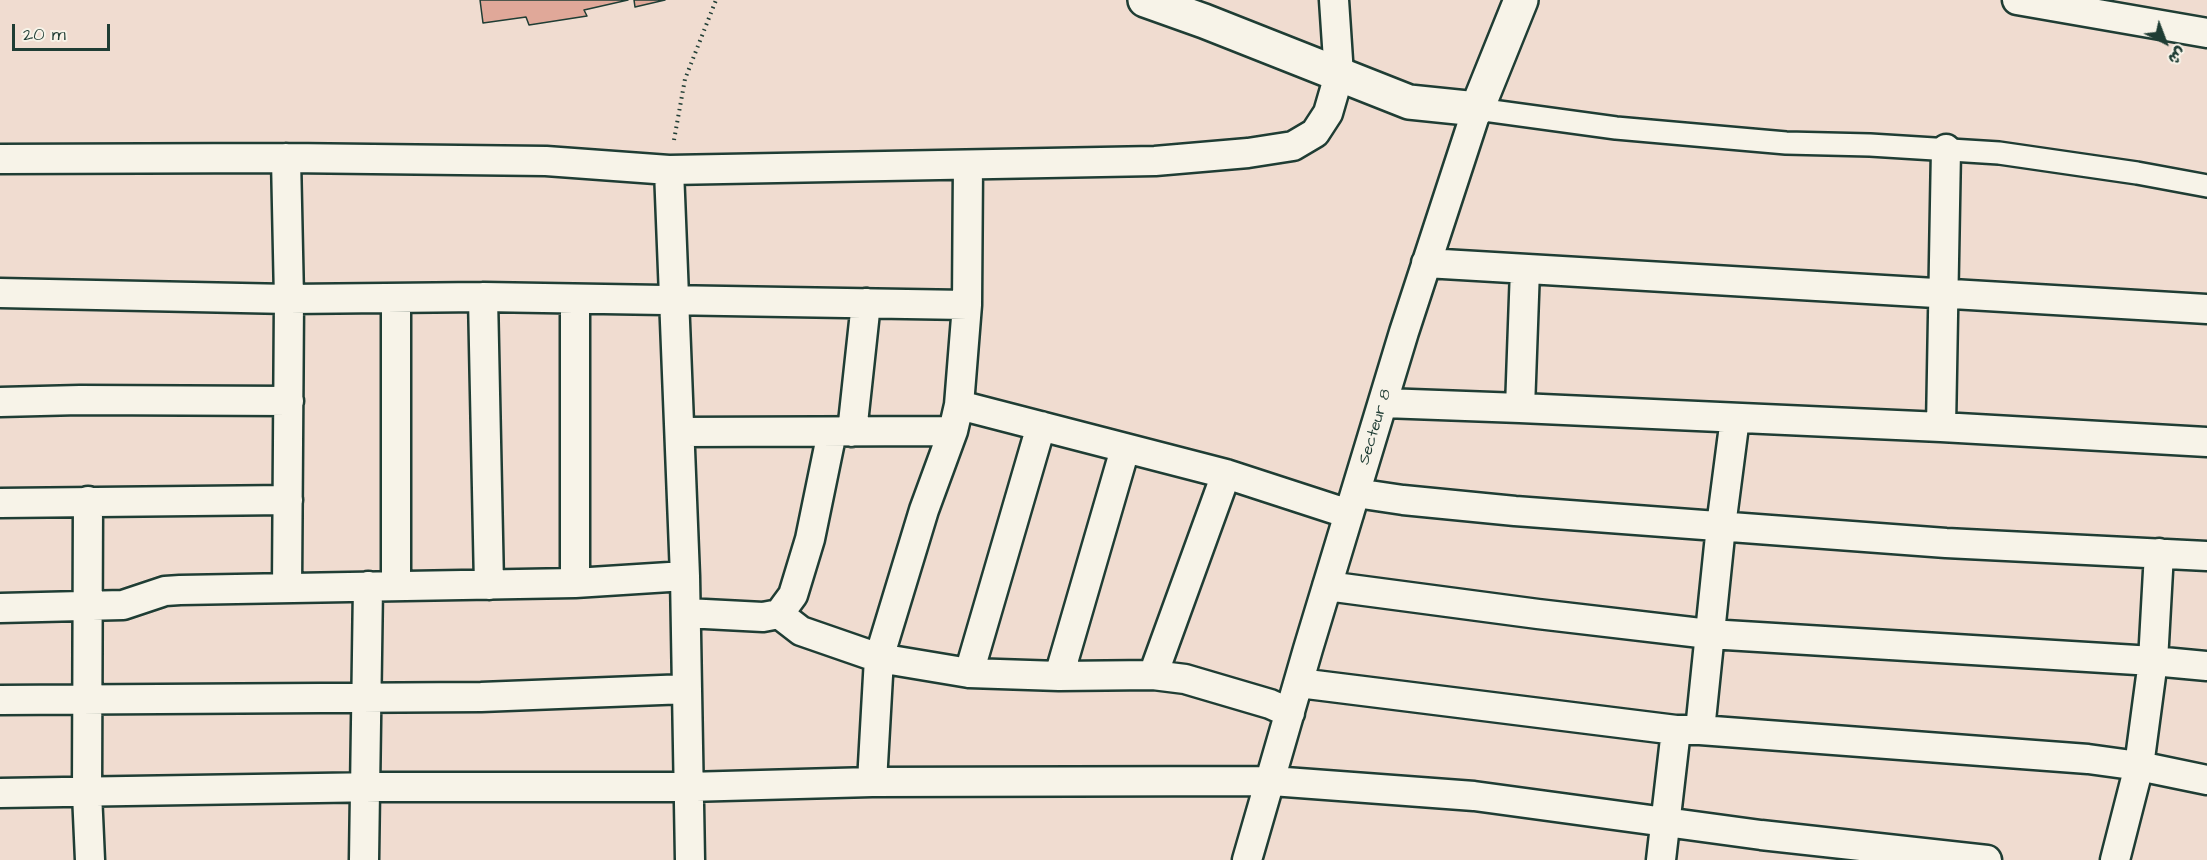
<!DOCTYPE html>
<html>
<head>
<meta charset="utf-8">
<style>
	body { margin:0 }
	#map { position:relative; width:2207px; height:860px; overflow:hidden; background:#f0dcd0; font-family:"Architects Daughter","Playpen Sans Arabic",sans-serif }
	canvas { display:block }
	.north { position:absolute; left:2135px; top:12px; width:60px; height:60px; -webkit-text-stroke:4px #f7f3e8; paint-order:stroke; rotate:138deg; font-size:16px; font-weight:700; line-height:24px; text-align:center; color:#1f3d34 }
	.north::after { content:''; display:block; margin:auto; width:21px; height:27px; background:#1f3d34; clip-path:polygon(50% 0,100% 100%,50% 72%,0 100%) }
	.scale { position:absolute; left:12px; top:24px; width:98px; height:27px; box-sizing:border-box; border:3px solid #1f3d34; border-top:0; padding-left:8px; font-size:18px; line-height:21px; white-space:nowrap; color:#1f3d34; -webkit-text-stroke:4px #f7f3e8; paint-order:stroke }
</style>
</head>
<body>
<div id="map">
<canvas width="2207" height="860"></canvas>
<div class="north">ش</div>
<div class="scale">20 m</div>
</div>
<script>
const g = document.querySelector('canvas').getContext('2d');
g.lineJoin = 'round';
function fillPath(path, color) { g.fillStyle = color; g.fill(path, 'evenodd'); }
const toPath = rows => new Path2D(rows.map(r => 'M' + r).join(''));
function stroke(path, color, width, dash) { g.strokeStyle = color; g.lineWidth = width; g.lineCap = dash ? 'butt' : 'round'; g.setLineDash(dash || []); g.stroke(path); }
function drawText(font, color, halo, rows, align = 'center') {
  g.font = font + ' "Architects Daughter",sans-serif'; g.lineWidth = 5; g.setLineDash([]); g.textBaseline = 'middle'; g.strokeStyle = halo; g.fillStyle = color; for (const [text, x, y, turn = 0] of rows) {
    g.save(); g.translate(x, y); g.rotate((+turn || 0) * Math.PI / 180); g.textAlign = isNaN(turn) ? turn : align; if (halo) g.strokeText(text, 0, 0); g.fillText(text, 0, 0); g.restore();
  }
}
const building = toPath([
	[480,0,628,0,584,10,587,16,529,25,526,17,483,23,480,0],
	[634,0,665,0,635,7,634,0]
]);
const path = toPath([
	[674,140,685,79,716,0]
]);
const pedestrian = toPath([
	[1477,109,1616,128,1786,143,1870,145,1999,153,2137,173,2207,186]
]);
const minor = toPath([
	[2017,0,2207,33],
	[286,158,289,299,287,588],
	[0,159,286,158,546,161,669,170,1155,161,1248,153,1293,146,1315,133,1328,113,1339,75,1334,0],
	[669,170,685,576,690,860],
	[1426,263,2207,309],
	[1525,269,1520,408,1941,427,2207,442],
	[0,293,289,299,483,297,967,305],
	[483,297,489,585],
	[396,299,396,586],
	[0,402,80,400,289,401],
	[1384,403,1520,408],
	[959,405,1226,474,1349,514],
	[1941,427,1946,149],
	[680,432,953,431],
	[852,432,866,303],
	[1356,493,1403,500,1515,511,1946,543,2207,556],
	[88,501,87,793,90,860],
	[0,503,288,500],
	[575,583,575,299],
	[1327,586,1538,614,1709,634,2153,661,2207,666],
	[0,608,123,605,165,591,180,590,575,583,685,576],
	[686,613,763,617,779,614,793,595,810,539,832,432],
	[779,614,801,631,879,658,969,673,1059,676,1153,675,1185,679,1270,704,1290,713],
	[969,673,1041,426],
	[1153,675,1226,474],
	[1059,676,1125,449],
	[1299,683,1676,730,1700,730,2088,759,2139,766,2207,780],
	[0,700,481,697,687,689],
	[1700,730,1721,526,1735,418],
	[872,782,879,658,924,510,953,431,959,405,967,305,968,165],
	[0,793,381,787,687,787,872,782,1272,781,1474,796,1761,835,1987,860],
	[364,860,368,586],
	[1247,860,1308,649,1404,332,1477,109],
	[1661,860,1676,730],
	[2115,860,2139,766,2153,661,2159,553]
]);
const tertiary = toPath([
	[1145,0,1204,21,1409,102,1477,109,1521,0]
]);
const streetNames = [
	["Secteur 8",1376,427,-73]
];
fillPath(building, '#e0a899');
stroke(building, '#1f3d34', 1.5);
stroke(pedestrian, '#1f3d34', 26);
stroke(minor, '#1f3d34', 33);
stroke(tertiary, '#1f3d34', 38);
stroke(path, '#1f3d34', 4, [1.5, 4.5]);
stroke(pedestrian, '#f7f3e8', 21);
stroke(minor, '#f7f3e8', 28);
stroke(tertiary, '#f7f3e8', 33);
drawText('16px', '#1f3d34', '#f7f3e8', streetNames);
</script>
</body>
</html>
